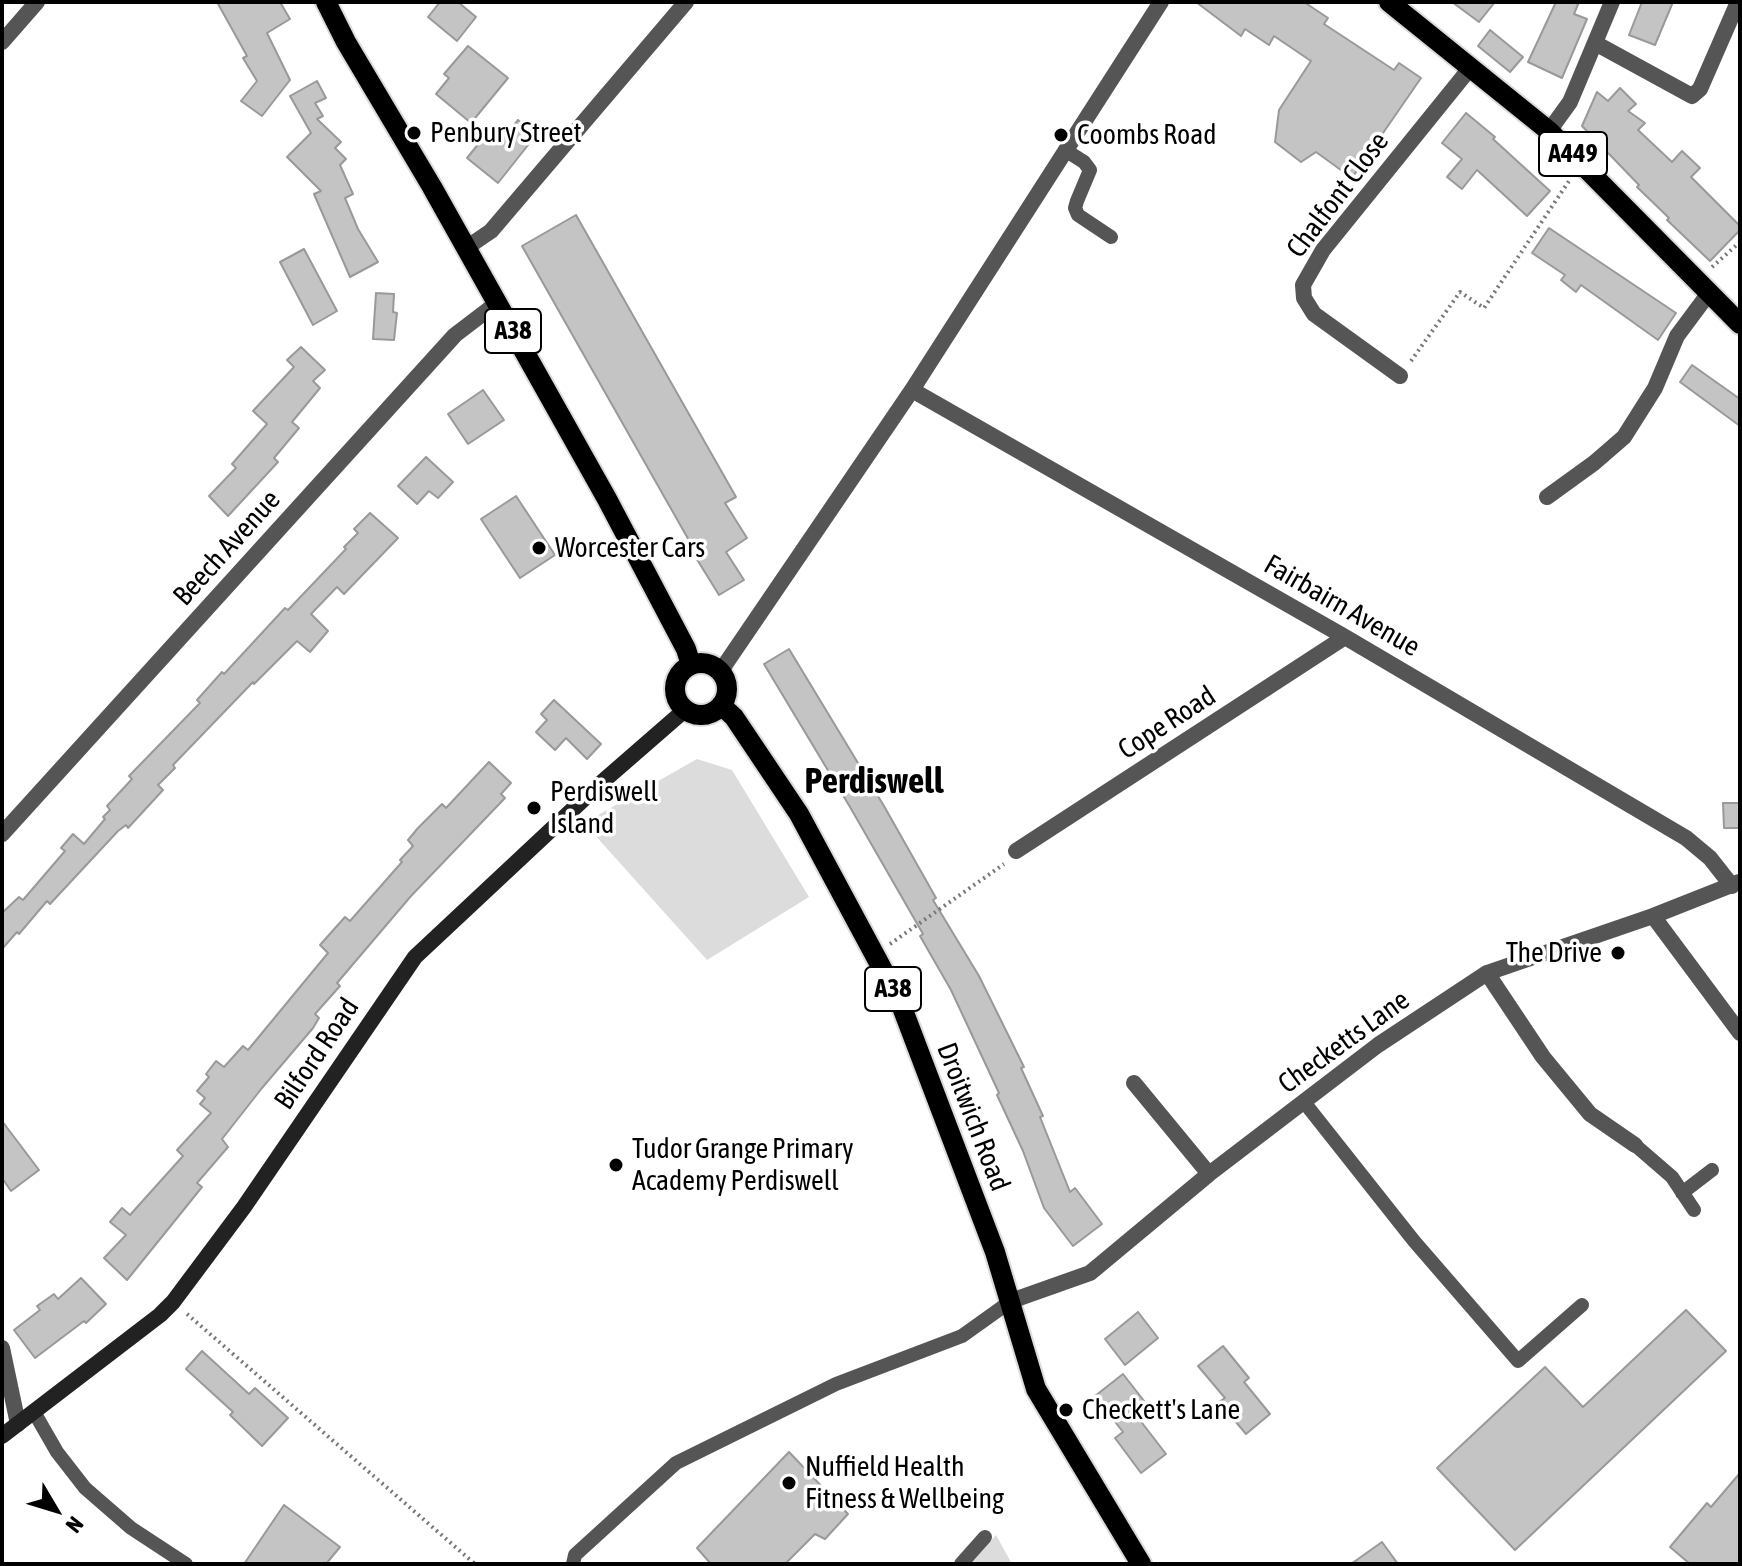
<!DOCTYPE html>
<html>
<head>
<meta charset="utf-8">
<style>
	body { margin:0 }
	#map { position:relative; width:1742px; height:1566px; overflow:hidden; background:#fff; font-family:"Asap Condensed",sans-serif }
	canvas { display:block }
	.frame { position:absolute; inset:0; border:4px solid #000; pointer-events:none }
	.north { position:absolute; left:16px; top:1470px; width:80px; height:80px; -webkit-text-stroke:6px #fff; paint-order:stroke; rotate:128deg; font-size:22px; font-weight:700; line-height:32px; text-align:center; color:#000 }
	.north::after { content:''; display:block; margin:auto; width:28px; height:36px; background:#000; clip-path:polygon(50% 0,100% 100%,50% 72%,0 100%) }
</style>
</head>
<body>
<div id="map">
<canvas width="1742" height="1566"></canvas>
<div class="frame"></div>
<div class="north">N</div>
</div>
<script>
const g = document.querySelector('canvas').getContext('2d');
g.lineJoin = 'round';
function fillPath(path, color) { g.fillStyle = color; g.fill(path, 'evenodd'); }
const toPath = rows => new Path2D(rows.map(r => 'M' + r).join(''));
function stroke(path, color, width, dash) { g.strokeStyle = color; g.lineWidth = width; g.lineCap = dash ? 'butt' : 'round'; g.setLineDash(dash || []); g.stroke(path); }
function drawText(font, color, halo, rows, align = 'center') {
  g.font = font + ' "Asap Condensed",sans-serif'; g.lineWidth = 7; g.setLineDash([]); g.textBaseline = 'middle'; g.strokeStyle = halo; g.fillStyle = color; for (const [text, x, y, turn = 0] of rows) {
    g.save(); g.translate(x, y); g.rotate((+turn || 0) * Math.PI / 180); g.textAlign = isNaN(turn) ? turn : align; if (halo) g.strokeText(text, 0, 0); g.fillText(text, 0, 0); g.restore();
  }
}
const green = toPath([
	[697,759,732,770,809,897,707,960,584,823],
	[996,1535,1012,1564,970,1564]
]);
const building = toPath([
	[217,2,280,2,290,19,267,33,290,80,262,116,241,101,257,81,243,58,247,56,217,2],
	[440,2,458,2,476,17,457,41,428,17,440,2],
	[1196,2,1304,2,1328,18,1324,24,1394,70,1399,63,1421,78,1352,178,1316,152,1301,162,1275,142,1279,110,1311,61,1274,36,1269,45,1245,29,1241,36,1196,2],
	[1452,2,1495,2,1479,22,1452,2],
	[1556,2,1579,2,1574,14,1587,19,1562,78,1528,62,1556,2],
	[1642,2,1673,2,1655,45,1629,35,1642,2],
	[1490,30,1523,57,1510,72,1478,46,1490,30],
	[468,46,508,78,471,123,436,94,449,78,444,74,468,46],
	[317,81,326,98,315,103,323,116,317,119,341,142,335,148,346,159,340,165,353,194,345,198,358,229,378,262,350,277,314,194,321,191,287,157,311,133,290,96,317,81],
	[1620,88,1636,104,1628,111,1645,123,1638,130,1672,162,1682,151,1700,168,1691,177,1740,226,1740,230,1710,261,1667,220,1669,218,1637,187,1639,185,1582,126,1597,92,1608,101,1620,88],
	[1466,113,1495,137,1493,139,1550,191,1527,216,1477,170,1462,189,1447,177,1462,159,1442,143,1466,113],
	[518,120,536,135,498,183,467,158,489,131,501,141,518,120],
	[576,215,736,497,725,503,747,538,726,552,744,580,719,595,693,553,695,551,522,246,576,215],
	[1549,228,1676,313,1658,340,1581,285,1576,292,1561,280,1565,275,1532,253,1549,228],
	[304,249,337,311,313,325,280,262,304,249],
	[376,293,394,294,393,312,397,313,394,340,373,339,376,293],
	[301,347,325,370,313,381,320,388,292,422,299,428,274,458,278,462,228,516,209,496,236,468,232,464,267,424,253,411,294,367,287,360,301,347],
	[1692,365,1740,399,1740,426,1680,382,1692,365],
	[483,390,504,420,468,444,448,414,483,390],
	[426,457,453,482,438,498,429,491,417,504,398,486,426,457],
	[516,496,555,555,520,578,481,519,516,496],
	[370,513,398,538,344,594,337,587,311,614,328,631,310,652,297,641,254,684,253,682,173,765,175,768,158,785,163,790,128,828,126,825,118,831,50,904,47,901,19,934,17,932,2,949,2,913,19,897,23,900,65,851,61,848,73,834,84,844,105,819,103,817,110,810,107,806,132,779,129,776,200,703,197,700,222,672,224,674,285,608,288,610,346,549,344,547,358,533,354,529,370,513],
	[789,649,884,806,936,898,933,900,979,976,1024,1067,1021,1068,1043,1116,1040,1117,1070,1192,1075,1188,1102,1224,1073,1246,1044,1208,1023,1151,997,1095,999,1093,951,990,920,936,923,934,850,807,764,664,789,649],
	[554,700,601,744,587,759,566,738,555,750,536,732,547,720,541,714,554,700],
	[489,762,511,783,501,794,505,798,411,896,337,983,340,986,315,1014,319,1018,313,1028,262,1088,222,1139,228,1147,197,1183,202,1187,127,1280,104,1258,126,1235,110,1222,122,1208,130,1215,183,1156,177,1150,211,1113,200,1104,205,1098,197,1091,209,1077,206,1074,216,1061,224,1067,243,1046,248,1050,328,953,320,945,345,917,350,921,402,862,400,860,413,846,408,840,418,828,442,804,446,808,489,762],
	[1723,803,1740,803,1740,828,1724,828,1723,803],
	[2,1121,39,1170,11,1191,2,1178,2,1121],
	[81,1278,106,1304,86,1323,84,1321,35,1358,14,1330,40,1310,37,1306,54,1294,58,1299,81,1278],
	[1686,1310,1726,1351,1515,1550,1437,1468,1545,1367,1583,1407,1686,1310],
	[1138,1312,1158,1338,1125,1365,1105,1339,1138,1312],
	[1223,1346,1249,1378,1244,1382,1270,1414,1246,1434,1219,1402,1225,1398,1198,1366,1223,1346],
	[202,1351,249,1394,255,1388,288,1418,262,1446,230,1415,233,1412,186,1369,202,1351],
	[1123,1374,1148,1406,1136,1415,1166,1454,1141,1473,1115,1438,1123,1432,1095,1396,1123,1374],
	[789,1452,848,1514,825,1539,815,1534,785,1564,711,1564,697,1548,789,1452],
	[1740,1473,1740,1564,1690,1564,1670,1547,1707,1503,1711,1507,1740,1473],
	[284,1505,340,1547,326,1564,244,1564,284,1505],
	[1382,1542,1398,1564,1351,1564,1382,1542]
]);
const path = toPath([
	[1712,267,1740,242],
	[1411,361,1460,292,1484,308,1571,178],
	[890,944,1004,864],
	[187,1314,475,1564]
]);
const lane = toPath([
	[1065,150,1084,162,1090,170,1077,201,1075,208,1078,215,1111,237],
	[1304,1102,1414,1241,1518,1361,1582,1305],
	[1635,1145,1672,1177,1694,1210],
	[1682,1193,1712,1170],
	[34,1412,57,1452,85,1488,131,1528,186,1564],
	[573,1564,575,1555,676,1463,836,1384,962,1336,1011,1301],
	[961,1564,985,1537]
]);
const street = toPath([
	[2,42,37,2],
	[1595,43,1692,96,1700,89,1738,2],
	[1549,131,1570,102,1612,2],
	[466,248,491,231,686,2],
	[1400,376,1314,314,1304,298,1303,285,1323,250,1471,67],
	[912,390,1345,637,1686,838,1710,858,1732,886],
	[1547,497,1594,463,1624,437,1655,388,1677,336,1709,293],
	[720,672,912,390,1161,2],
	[2,834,455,335,497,303],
	[1016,851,1345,637],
	[1653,916,1740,1033],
	[1487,973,1543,1057,1590,1114,1635,1145],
	[1134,1083,1209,1174],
	[1011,1301,1090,1273,1209,1174,1378,1045,1487,973,1653,916,1739,882],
	[2,1348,18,1424]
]);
const secondary = toPath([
	[2,1436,160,1315,173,1302,244,1207,415,957,601,783,686,709]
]);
const primary = toPath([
	[326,2,346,42,432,187,607,499,686,649,691,665],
	[1389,2,1549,131,1740,324],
	'675 689a26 26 0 1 1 52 0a26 26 0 1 1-52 0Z',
	[721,705,734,717,799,814,900,1002,995,1252,1036,1389,1141,1564]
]);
const markers = [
	[414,133,8,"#000"],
	[1061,135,8,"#000"],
	[539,548,8,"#000"],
	[534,808,8,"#000"],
	[1618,953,8,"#000"],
	[616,1165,8,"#000"],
	[1066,1410,8,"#000"],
	[789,1483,8,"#000"]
];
const shields = [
	[1573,154,68],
	[513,331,56],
	[893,989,56]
];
const shieldNames = [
	["A449",1573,154],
	["A38",513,331],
	["A38",893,989]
];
const poiNames = [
	["Penbury Street",430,133],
	["Coombs Road",1077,135],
	["Worcester Cars",555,548],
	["Perdiswell",550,792],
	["Island",550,824],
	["The Drive",1602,953,"right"],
	["Tudor Grange Primary",632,1149],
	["Academy Perdiswell",632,1181],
	["Checkett's Lane",1082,1410],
	["Nuffield Health",805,1467],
	["Fitness & Wellbeing",805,1499]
];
const streetNames = [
	["Chalfont Close",1338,195,-53],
	["Beech Avenue",227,548,-48],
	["Fairbairn Avenue",1342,606,30],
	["Cope Road",1167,723,-33],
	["Checketts Lane",1344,1042,-36],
	["Bilford Road",317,1054,-56],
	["Droitwich Road",973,1117,69]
];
const districtNames = [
	["Perdiswell",874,782]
];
fillPath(green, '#dcdcdc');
fillPath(building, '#c4c4c4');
stroke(building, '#999', 2);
stroke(primary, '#dbdbdb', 24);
stroke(path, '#777', 4, [2, 4]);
stroke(lane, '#555', 14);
stroke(street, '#555', 16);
stroke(secondary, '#222', 16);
stroke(primary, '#000', 20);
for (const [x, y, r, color] of markers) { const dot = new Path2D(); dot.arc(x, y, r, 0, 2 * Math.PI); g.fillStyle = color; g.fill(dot); stroke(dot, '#fff', 3); }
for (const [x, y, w] of shields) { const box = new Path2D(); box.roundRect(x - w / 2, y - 22, w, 44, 6); g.fillStyle = '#fff'; g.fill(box); stroke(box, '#000', 2); }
drawText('bold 26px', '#000', null, shieldNames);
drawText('28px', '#000', '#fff', poiNames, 'left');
drawText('28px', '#000', '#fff', streetNames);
drawText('bold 36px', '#000', '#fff', districtNames);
</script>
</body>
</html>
